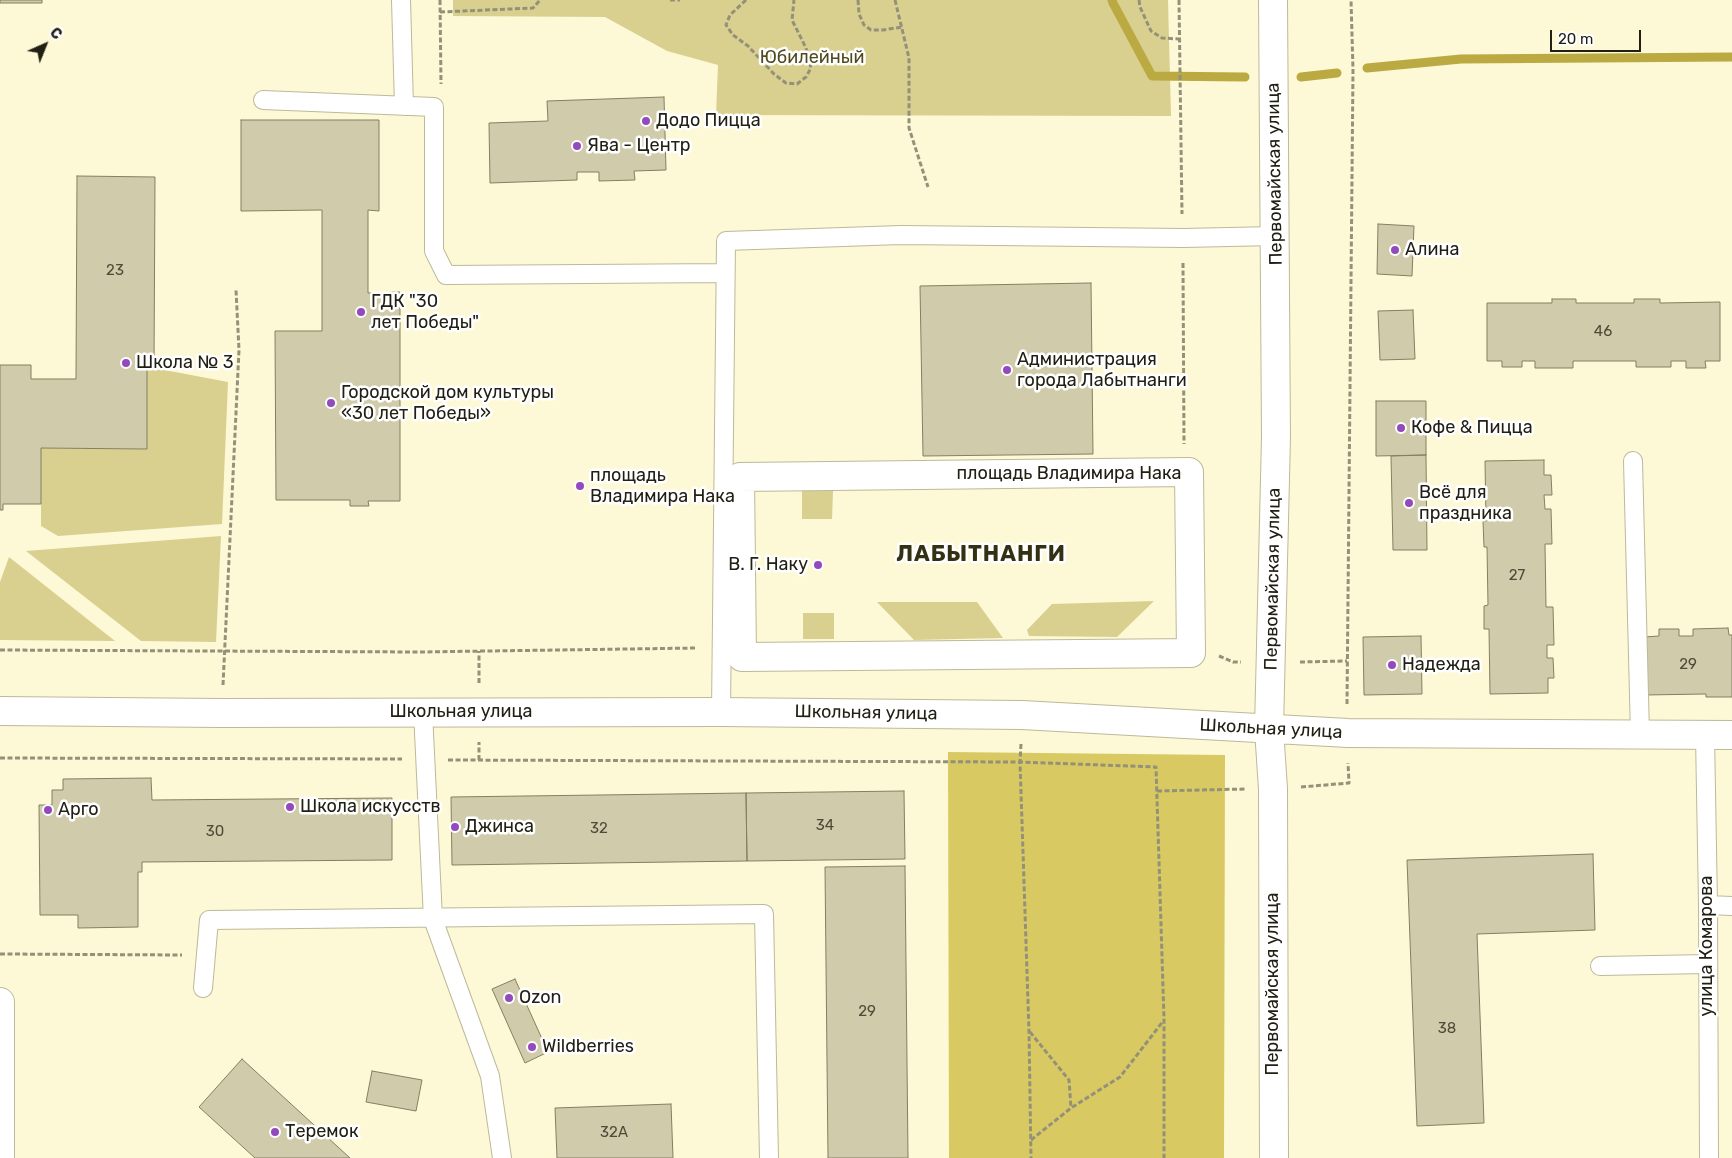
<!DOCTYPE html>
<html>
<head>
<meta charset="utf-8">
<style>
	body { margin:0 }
	#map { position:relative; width:1732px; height:1158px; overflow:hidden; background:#fdf8d6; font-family:Rubik,sans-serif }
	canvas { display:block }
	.north { position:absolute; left:20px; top:20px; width:50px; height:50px; -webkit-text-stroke:4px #fff; paint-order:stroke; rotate:44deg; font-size:14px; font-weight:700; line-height:20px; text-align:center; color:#222014 }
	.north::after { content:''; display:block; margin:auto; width:18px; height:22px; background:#222014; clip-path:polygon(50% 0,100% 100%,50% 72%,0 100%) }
	.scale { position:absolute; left:1550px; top:30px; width:91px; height:22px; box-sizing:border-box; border:2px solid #222014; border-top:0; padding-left:6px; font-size:15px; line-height:18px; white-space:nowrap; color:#222014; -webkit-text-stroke:4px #fff; paint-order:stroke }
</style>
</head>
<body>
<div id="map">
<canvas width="1732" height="1158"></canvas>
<div class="north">С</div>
<div class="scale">20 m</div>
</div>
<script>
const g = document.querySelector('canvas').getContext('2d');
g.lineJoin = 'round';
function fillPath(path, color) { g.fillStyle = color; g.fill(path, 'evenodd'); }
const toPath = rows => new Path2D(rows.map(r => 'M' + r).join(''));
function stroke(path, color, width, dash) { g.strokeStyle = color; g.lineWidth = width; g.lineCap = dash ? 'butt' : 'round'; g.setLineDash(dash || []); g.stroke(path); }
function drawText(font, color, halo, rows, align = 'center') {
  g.font = font + ' Rubik,sans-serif'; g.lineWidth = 5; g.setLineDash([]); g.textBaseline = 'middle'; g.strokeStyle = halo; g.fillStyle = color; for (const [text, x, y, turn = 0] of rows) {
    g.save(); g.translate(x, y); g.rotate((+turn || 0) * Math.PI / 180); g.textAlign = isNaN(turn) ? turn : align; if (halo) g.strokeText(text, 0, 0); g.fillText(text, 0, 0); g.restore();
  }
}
const green = toPath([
	[453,0,1168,0,1171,116,716,115,718,65,667,51,605,17,453,16],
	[147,368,154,368,228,382,222,524,58,536,41,526,41,448,146,449],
	[802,490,833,491,832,519,802,519],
	[221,536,216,642,141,641,26,551],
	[9,557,115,641,0,640,0,582],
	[1154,601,1117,637,1029,636,1027,630,1052,604],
	[877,602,977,602,1003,638,914,640],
	[803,613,834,613,834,639,803,639]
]);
const forest = toPath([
	[948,752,1225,755,1224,1158,949,1158]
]);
const stream = toPath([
	[1112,0,1113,3,1152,76,1245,77],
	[1367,68,1461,59,1732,57],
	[1301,77,1337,73]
]);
const building = toPath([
	[0,0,42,0,42,3,0,3,0,0],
	[664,97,666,170,634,171,635,180,599,181,599,172,577,172,577,180,490,183,489,123,548,121,547,101,664,97],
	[241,120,379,120,379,211,368,210,368,293,400,292,400,501,368,501,369,506,350,506,350,500,276,500,275,331,322,331,322,210,241,211,241,120],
	[77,176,155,177,154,368,147,368,147,449,41,448,41,504,3,504,3,510,0,510,0,365,31,365,31,379,76,379,77,176],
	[1378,224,1414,226,1412,276,1377,274,1378,224],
	[1091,283,1093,454,923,456,920,286,1091,283],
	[1552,299,1576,299,1576,303,1634,303,1634,299,1660,299,1660,303,1720,302,1720,361,1705,361,1706,368,1686,368,1686,361,1671,361,1671,367,1636,367,1636,361,1573,361,1573,368,1535,368,1535,361,1522,361,1522,367,1502,367,1502,361,1487,361,1487,303,1552,303,1552,299],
	[1413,310,1415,359,1380,360,1378,311,1413,310],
	[1376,401,1426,401,1426,455,1376,456,1376,401],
	[1426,455,1427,550,1393,550,1391,456,1426,455],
	[1544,460,1544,475,1551,475,1552,495,1544,495,1545,509,1551,509,1552,544,1545,544,1546,607,1553,607,1554,645,1547,645,1547,658,1553,658,1554,678,1548,678,1548,693,1490,694,1489,629,1484,629,1484,606,1488,605,1487,547,1484,547,1483,521,1486,521,1485,461,1544,460],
	[1728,628,1729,635,1732,635,1732,697,1706,697,1706,694,1645,695,1644,637,1659,636,1659,629,1679,629,1679,636,1693,636,1693,629,1728,628],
	[1421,636,1422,694,1364,695,1363,637,1421,636],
	[151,778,152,800,392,798,392,860,142,862,142,872,138,872,138,927,78,928,78,915,40,915,39,805,52,805,52,790,63,790,63,779,151,778],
	[904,791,905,859,747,861,746,793,904,791],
	[746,793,747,861,452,865,451,797,746,793],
	[1593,854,1595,930,1477,934,1484,1123,1417,1126,1407,860,1593,854],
	[905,866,908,1158,828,1158,825,867,905,866],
	[515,979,548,1052,525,1063,492,989,515,979],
	[242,1059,350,1158,255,1158,199,1107,242,1059],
	[372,1071,422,1080,416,1111,366,1102,372,1071],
	[671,1104,673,1158,557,1158,555,1108,671,1104]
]);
const path = toPath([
	[440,0,441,84],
	[670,0,680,0],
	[746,0,730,15,726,25,733,35,748,46,774,74,786,83,797,84,806,77,811,68,806,48,792,20,794,0],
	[858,0,859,14,864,25,871,30,883,30,902,27],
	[895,0,909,58,909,128,928,187],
	[1139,0,1140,7,1151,31,1162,38,1179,39],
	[1179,0,1182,214],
	[440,12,533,8,540,0],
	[1183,263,1184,444],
	[0,650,419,652,697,648],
	[1219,656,1233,662,1241,662],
	[1300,662,1347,661],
	[479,683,479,651],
	[223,685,239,350,236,290],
	[1347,704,1353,70,1351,0],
	[1021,744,1020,762,1029,1032,1031,1158],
	[0,758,402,759],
	[448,760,1020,762,1156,767,1164,1019,1164,1158],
	[479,760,479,742],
	[1301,787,1349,783,1348,763],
	[1157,791,1245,789],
	[0,954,182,955],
	[1030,1032,1069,1080,1071,1108],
	[1031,1140,1071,1108,1120,1077,1164,1020]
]);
const lane = toPath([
	[401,0,404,106],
	[263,100,434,107,434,251,446,275,725,273],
	[1633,461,1640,734],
	[423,712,433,919,490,1076,502,1158],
	[721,712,726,241,901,235,1183,238,1275,236],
	[1705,735,1708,905,1709,1158],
	[1708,905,1732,906],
	[1600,966,1707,964],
	[203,988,209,920,764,914,769,1158]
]);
const street = toPath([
	[1189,472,1191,653,742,657,740,477,1189,472],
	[0,1002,0,1158]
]);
const secondary = toPath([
	[1273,0,1276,437,1269,729,1273,789,1274,1158],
	[0,711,222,713,721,712,1022,715,1348,733,1732,735]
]);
const markers = [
	[646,121,5,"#924abc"],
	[577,146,5,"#924abc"],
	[1395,250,5,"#924abc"],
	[361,312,5,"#924abc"],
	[126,363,5,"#924abc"],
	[1007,370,5,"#924abc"],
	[331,403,5,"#924abc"],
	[1401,428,5,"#924abc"],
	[580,486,5,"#924abc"],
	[1409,503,5,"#924abc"],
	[818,565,5,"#924abc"],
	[1392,665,5,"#924abc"],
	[290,807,5,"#924abc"],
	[48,810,5,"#924abc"],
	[455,827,5,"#924abc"],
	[509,998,5,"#924abc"],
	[532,1047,5,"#924abc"],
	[275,1132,5,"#924abc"]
];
const numberNames = [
	["23",115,271],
	["46",1603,332],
	["27",1517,576],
	["29",1688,665],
	["34",825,826],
	["32",599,829],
	["30",215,832],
	["29",867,1012],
	["38",1447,1029],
	["32А",614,1133]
];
const parkNames = [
	["Юбилейный",812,58]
];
const poiNames = [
	["Додо Пицца",656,121],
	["Ява - Центр",587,146],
	["Алина",1405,250],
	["ГДК \"30",371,302],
	["лет Победы\"",371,323],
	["Администрация",1017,360],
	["города Лабытнанги",1017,381],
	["Школа № 3",136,363],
	["Городской дом культуры",341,393],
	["«30 лет Победы»",341,414],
	["Кофе & Пицца",1411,428],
	["площадь",590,476],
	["Владимира Нака",590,497],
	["Всё для",1419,493],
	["праздника",1419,514],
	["В. Г. Наку",808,565,"right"],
	["Надежда",1402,665],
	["Школа искусств",300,807],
	["Арго",58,810],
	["Джинса",465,827],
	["Ozon",519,998],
	["Wildberries",542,1047],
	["Теремок",285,1132]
];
const streetNames = [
	["Первомайская улица",1275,174,-91],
	["площадь Владимира Нака",1069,474],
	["Первомайская улица",1273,579,-89],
	["Школьная улица",461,712],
	["Школьная улица",866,713,1],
	["Школьная улица",1271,729,3],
	["улица Комарова",1707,946,-90],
	["Первомайская улица",1273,984,-90]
];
const districtNames = [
	["ЛАБЫТНАНГИ",981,555]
];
fillPath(green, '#d9d090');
fillPath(forest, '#d8c962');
stroke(stream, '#baaa41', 9);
fillPath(building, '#d0ccab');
stroke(building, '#837f61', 1);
stroke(lane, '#bdb999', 20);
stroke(street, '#bdb999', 30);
stroke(secondary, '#bdb999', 30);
stroke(path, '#949179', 3, [5, 2.5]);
stroke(lane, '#fff', 18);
stroke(street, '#fff', 28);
stroke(secondary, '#fff', 28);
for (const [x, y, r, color] of markers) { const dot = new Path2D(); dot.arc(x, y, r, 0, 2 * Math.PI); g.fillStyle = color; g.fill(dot); stroke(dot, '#fff', 2); }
drawText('15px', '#4e4b3a', null, numberNames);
drawText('18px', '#4f491e', '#fff', parkNames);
drawText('18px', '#222014', '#fff', poiNames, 'left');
drawText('18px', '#222014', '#fff', streetNames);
g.letterSpacing = '1px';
drawText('bold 22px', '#343014', '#fff', districtNames);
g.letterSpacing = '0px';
</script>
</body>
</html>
